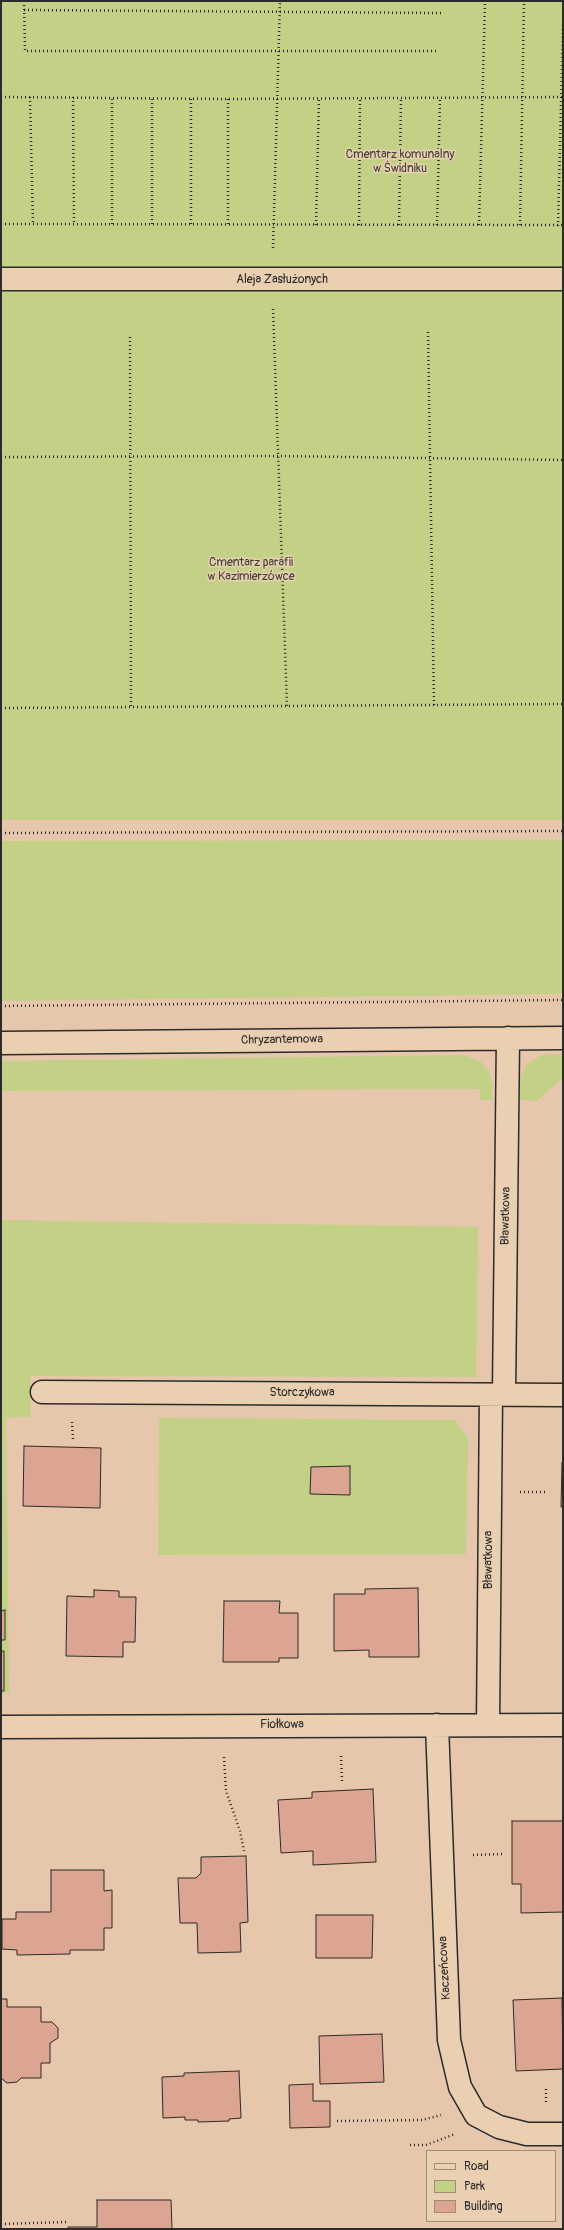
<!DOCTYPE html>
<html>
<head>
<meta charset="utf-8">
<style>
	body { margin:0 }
	#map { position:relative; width:564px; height:2230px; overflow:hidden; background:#e7c7ab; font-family:Pangolin,sans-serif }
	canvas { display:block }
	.frame { position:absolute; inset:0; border:2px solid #2b2b2b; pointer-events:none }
	.legend { position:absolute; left:426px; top:2150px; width:130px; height:72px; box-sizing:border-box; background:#eacfb1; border:1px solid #9e8d7b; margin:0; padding:5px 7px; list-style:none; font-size:12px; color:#2b2b2b }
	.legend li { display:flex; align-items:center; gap:8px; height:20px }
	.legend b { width:20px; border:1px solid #9e8d7b }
</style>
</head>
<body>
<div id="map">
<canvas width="564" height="2230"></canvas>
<div class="frame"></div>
<ul class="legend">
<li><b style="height:5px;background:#eacfb1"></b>Road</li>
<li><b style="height:11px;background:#c2d186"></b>Park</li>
<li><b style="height:11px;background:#dba592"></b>Building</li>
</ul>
</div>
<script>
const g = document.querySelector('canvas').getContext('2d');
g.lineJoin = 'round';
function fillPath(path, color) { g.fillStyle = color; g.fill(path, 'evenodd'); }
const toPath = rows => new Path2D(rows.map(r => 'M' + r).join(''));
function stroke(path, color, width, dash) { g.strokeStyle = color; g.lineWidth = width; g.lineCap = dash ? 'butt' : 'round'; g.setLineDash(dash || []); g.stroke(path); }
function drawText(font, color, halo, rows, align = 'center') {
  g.font = font + ' Pangolin,sans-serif'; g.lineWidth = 3; g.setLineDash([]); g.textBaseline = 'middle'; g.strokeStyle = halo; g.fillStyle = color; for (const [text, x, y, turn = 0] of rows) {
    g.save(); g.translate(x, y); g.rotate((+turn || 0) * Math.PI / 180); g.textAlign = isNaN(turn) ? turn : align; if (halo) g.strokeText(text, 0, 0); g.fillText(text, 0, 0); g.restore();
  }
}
const green = toPath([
	[1,1,563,1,563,820,1,820],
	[563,840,563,994,1,1001,1,841],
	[563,1054,563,1080,560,1080,537,1101,520,1100,520,1079,527,1064,542,1055],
	[463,1055,480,1061,489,1071,492,1083,493,1100,480,1100,480,1089,1,1091,1,1061],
	[1,1220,478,1227,476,1377,30,1376,30,1417,6,1418,9,1693,1,1693],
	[159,1418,454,1420,468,1438,466,1554,158,1555]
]);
const building = toPath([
	[24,1446,101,1448,100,1508,23,1506,24,1446],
	[562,1463,563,1463,563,1507,561,1507,562,1463],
	[350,1466,350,1495,310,1494,311,1467,350,1466],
	[418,1588,419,1657,369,1657,369,1650,334,1651,334,1594,365,1594,365,1589,418,1588],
	[94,1590,119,1591,119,1597,136,1597,135,1642,123,1642,123,1657,66,1656,67,1596,94,1597,94,1590],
	[224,1601,280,1601,279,1613,298,1613,298,1658,279,1658,279,1662,223,1662,224,1601],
	[5,1610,5,1640,1,1640,1,1611,5,1610],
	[1,1651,4,1651,4,1691,1,1691,1,1651],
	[373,1789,376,1862,313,1865,313,1851,281,1853,278,1800,312,1798,312,1792,373,1789],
	[512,1821,563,1821,563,1912,521,1913,521,1884,512,1884,512,1821],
	[246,1856,248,1922,240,1923,241,1952,198,1953,197,1923,180,1923,178,1878,196,1878,201,1873,201,1857,246,1856],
	[51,1870,104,1870,104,1891,112,1890,112,1928,104,1928,104,1950,70,1950,70,1954,17,1955,17,1950,2,1949,2,1919,16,1919,16,1912,51,1912,51,1870],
	[316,1915,373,1915,372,1958,316,1958,316,1915],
	[562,1998,563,2069,516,2071,513,2000,562,1998],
	[1,1999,7,1999,7,2007,41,2007,41,2022,52,2022,58,2028,58,2038,50,2043,50,2063,41,2063,41,2078,21,2078,17,2082,7,2083,1,2078,1,1999],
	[382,2034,384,2082,320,2084,319,2036,382,2034],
	[239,2071,241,2118,229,2119,229,2121,198,2122,198,2120,185,2120,185,2117,163,2118,162,2077,184,2076,184,2073,239,2071],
	[313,2084,313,2101,330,2101,330,2127,290,2128,289,2085,313,2084],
	[97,2200,171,2200,172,2229,68,2229,68,2227,97,2227,97,2200]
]);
const path = toPath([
	[24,1,25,51,439,51],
	[24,10,441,13],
	[1,97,228,99,563,97],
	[30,97,33,224],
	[73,97,74,224],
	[228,99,228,224],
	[1,224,563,225],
	[112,224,112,97],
	[152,224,152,97],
	[191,224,191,97],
	[316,225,319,97],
	[359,225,360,97],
	[399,225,401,98],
	[437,225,440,98],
	[479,225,485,1],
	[520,225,524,1],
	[558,226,563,25],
	[273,248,280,1],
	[273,309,287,706],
	[428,332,434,705],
	[130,337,131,707],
	[1,457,278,456,563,460],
	[1,708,563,704],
	[1,833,563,831],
	[1,1006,563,1000],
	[72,1422,73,1440],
	[520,1492,547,1492],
	[341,1756,342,1781],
	[224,1757,226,1791,240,1831,244,1851],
	[473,1855,504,1854],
	[546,2089,546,2103],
	[337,2121,422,2120,441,2115],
	[410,2145,426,2145,455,2134],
	[522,2221,522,2223],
	[1,2224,66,2222]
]);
const street = toPath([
	[1,279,563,279],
	[1,1043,563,1038],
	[42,1392,563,1395],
	[504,1394,508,1038],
	[437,1725,449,2040,460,2087,476,2115,499,2127,527,2134,563,2134],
	[488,1725,491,1395],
	[1,1727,563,1725]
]);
const parkNames = [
	["Cmentarz komunalny",400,155],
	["w Świdniku",400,169],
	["Cmentarz parafii",251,563],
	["w Kazimierzówce",251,577]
];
const streetNames = [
	["Aleja Zasłużonych",282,280],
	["Chryzantemowa",282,1040,-1],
	["Bławatkowa",506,1216,-89],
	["Storczykowa",302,1393],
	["Bławatkowa",489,1560,-90],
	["Fiołkowa",282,1725],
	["Kaczeńcowa",445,1968,-93]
];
fillPath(green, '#c2d186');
fillPath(building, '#dba592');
stroke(building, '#2b2b2b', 1);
stroke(street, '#2b2b2b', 25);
stroke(path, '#2b2b2b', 2.5, [1, 3]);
stroke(street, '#eacfb1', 22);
drawText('12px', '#424439', '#eacfb1', parkNames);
drawText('12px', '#2b2b2b', '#eacfb1', streetNames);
</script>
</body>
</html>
